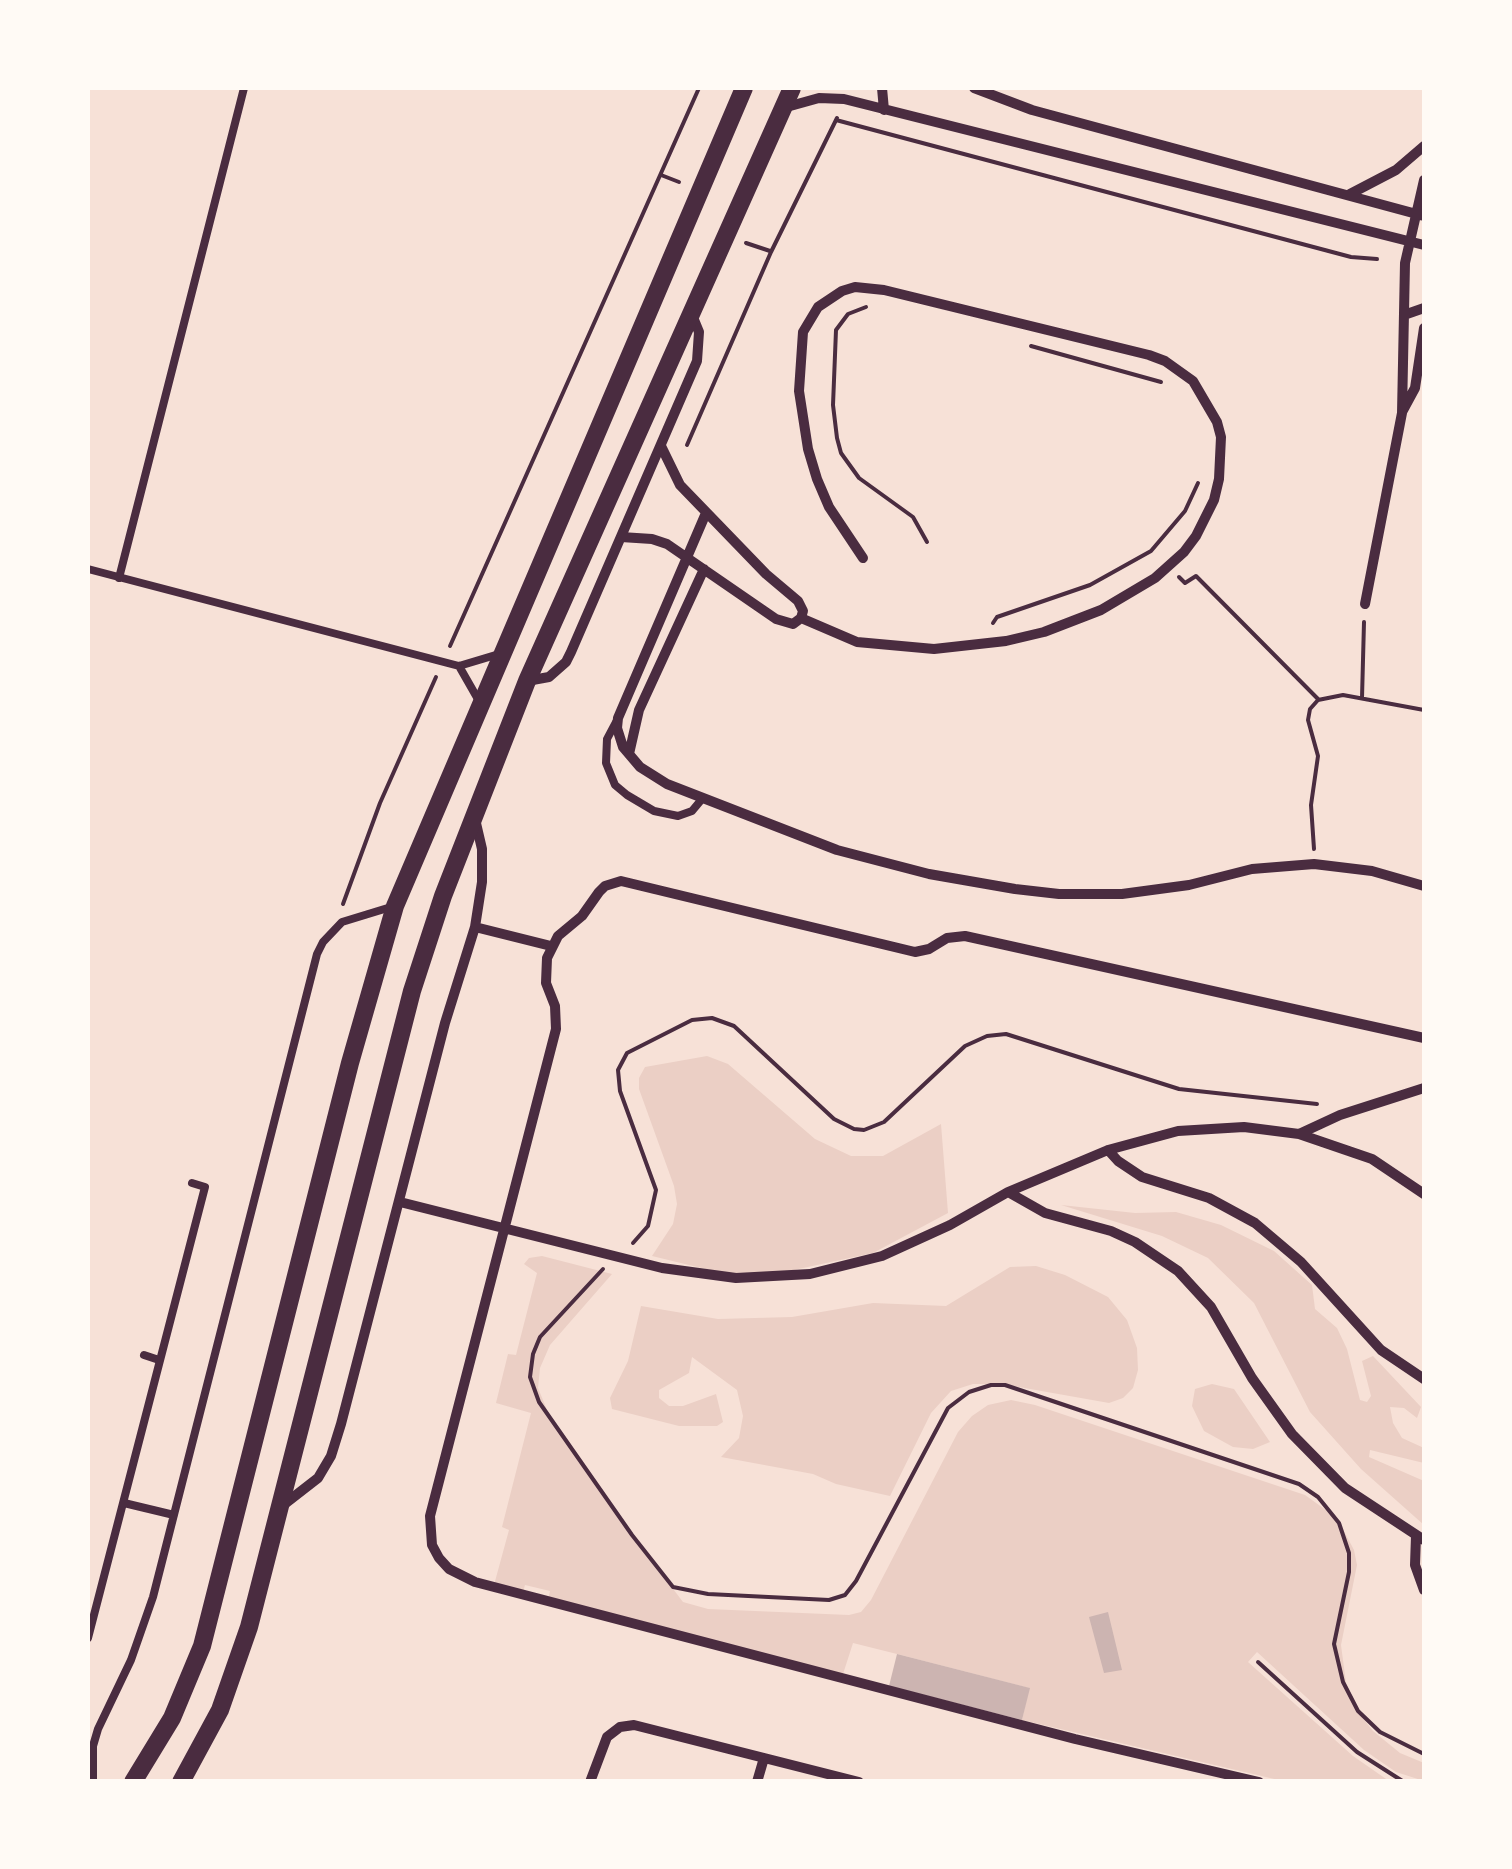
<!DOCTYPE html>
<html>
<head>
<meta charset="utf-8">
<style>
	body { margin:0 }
	#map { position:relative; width:1512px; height:1869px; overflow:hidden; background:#f7e1d7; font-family:"Nunito Sans",sans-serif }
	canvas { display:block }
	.frame { position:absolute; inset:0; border:90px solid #fffaf5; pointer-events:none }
</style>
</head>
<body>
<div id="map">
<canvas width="1512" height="1869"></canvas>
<div class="frame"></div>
</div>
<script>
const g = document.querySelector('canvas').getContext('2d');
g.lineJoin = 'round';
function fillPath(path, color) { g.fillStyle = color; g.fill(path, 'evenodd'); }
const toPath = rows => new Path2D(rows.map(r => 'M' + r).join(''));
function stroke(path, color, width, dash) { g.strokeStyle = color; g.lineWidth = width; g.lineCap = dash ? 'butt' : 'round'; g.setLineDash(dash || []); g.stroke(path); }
const green = toPath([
	[707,1056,728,1064,815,1139,851,1156,883,1156,941,1124,948,1213,873,1253,789,1271,726,1274,652,1256,673,1224,677,1204,674,1186,639,1089,639,1078,645,1067],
	[1061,1205,1135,1213,1176,1212,1221,1225,1274,1251,1312,1285,1315,1309,1337,1328,1347,1349,1360,1400,1367,1402,1371,1396,1362,1361,1373,1356,1421,1407,1417,1418,1404,1408,1390,1407,1393,1423,1402,1438,1424,1448,1424,1463,1370,1450,1369,1457,1424,1481,1424,1525,1361,1469,1310,1412,1254,1303,1208,1258,1162,1236],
	[542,1256,612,1274,550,1345,540,1368,538,1388,550,1417,611,1507,683,1602,708,1609,849,1615,861,1612,871,1600,958,1432,972,1416,988,1405,1011,1400,1035,1405,1305,1495,1337,1518,1354,1550,1357,1565,1341,1645,1346,1683,1362,1717,1373,1731,1400,1753,1424,1763,1424,1781,1396,1772,1364,1750,1257,1652,1248,1662,1353,1756,1389,1781,1283,1781,1022,1720,1029,1688,897,1654,853,1643,843,1674,548,1601,550,1591,525,1585,523,1592,494,1585,509,1530,502,1527,531,1413,496,1403,508,1354,516,1355,537,1273,524,1264,529,1258],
	[1036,1266,1065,1275,1108,1297,1127,1320,1137,1348,1138,1370,1133,1388,1123,1398,1109,1403,1002,1384,973,1384,951,1391,931,1413,890,1496,836,1484,813,1474,721,1457,739,1438,743,1416,737,1390,692,1357,689,1373,659,1390,659,1398,669,1406,683,1406,716,1394,723,1422,717,1426,679,1426,612,1409,610,1398,628,1361,641,1306,718,1319,792,1317,873,1303,946,1306,1010,1267],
	[1212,1384,1234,1389,1270,1442,1253,1449,1233,1447,1204,1431,1192,1406,1195,1389]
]);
const building = toPath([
	[1108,1612,1122,1670,1104,1673,1089,1617],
	[897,1654,1030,1688,1022,1720,889,1686]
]);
const path = toPath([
	[836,120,1351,257,1377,259],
	[661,175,679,182],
	[746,243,770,251],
	[866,307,848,314,836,330,833,405,837,438,841,453,859,478,913,517,927,542],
	[1031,346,1161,382],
	[687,445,771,252,837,118],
	[1179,577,1185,583,1196,576,1318,699],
	[993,623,997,617,1090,585,1151,551,1185,511,1198,483],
	[450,646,699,88],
	[1362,698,1364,622],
	[1314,849,1311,805,1318,756,1308,720,1310,709,1318,700,1343,695,1424,710],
	[343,904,380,803,436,677],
	[633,1243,648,1226,656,1190,620,1091,618,1070,627,1053,692,1020,712,1018,734,1026,834,1119,854,1129,864,1130,884,1122,965,1046,987,1036,1006,1034,1179,1089,1317,1104],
	[603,1269,540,1337,533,1354,530,1377,539,1402,632,1535,673,1587,708,1594,829,1600,845,1595,856,1581,948,1408,969,1392,991,1385,1005,1385,1299,1484,1318,1497,1339,1523,1349,1553,1349,1572,1334,1644,1343,1682,1358,1711,1380,1732,1424,1754],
	[1258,1662,1357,1752,1404,1782]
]);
const service = toPath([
	[88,569,459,666,499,654],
	[119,578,244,88],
	[459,666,479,701],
	[616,722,607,739,606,763,615,785,627,795,654,811,678,816,692,811,702,799],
	[144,1355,159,1360],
	[124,1503,174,1515],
	[88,1638,205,1187,192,1183],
	[93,1782,93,1746,98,1729,131,1660,153,1597,317,954,323,942,342,922,391,907]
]);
const minor = toPath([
	[882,88,884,110],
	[974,88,1032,110,1424,216],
	[783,108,819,98,844,99,1424,245],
	[1350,194,1396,170,1424,146],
	[1404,315,1424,308],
	[1402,412,1415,388,1424,328],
	[661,446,680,485,766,574,798,601,803,611,801,618],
	[706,513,618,718,617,728,623,747,640,767,667,784,837,850,929,874,1015,889,1059,894,1122,894,1189,885,1252,869,1314,864,1372,871,1424,886],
	[621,537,652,539,667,544,776,619,793,624,801,618],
	[1365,604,1402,413,1405,263,1424,180],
	[801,618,857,642,934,649,1006,641,1044,632,1101,610,1155,578,1184,552,1196,536,1214,500,1219,479,1221,437,1217,422,1193,381,1165,361,1149,355,884,290,855,287,842,291,818,307,803,332,799,391,808,449,817,479,829,507,863,558],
	[527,681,549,677,566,662,571,652,697,361,699,332,692,315],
	[629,754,639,710,704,569],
	[475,927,551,946],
	[1299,1134,1340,1115,1424,1088],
	[1108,1150,1118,1161,1142,1177,1209,1198,1255,1223,1301,1262,1381,1350,1424,1379],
	[1008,1192,1045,1213,1111,1231,1135,1242,1178,1271,1211,1307,1252,1378,1292,1434,1345,1488,1424,1540],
	[400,1202,662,1268,736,1278,810,1274,882,1256,950,1225,1008,1192,1108,1150,1178,1131,1244,1127,1299,1134,1372,1159,1424,1194],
	[282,1506,318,1478,331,1456,341,1424,445,1023,475,927,482,882,482,849,475,819],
	[1416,1536,1415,1565,1424,1590],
	[590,1782,607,1737,620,1727,634,1725,859,1782],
	[757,1782,764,1758],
	[1259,1782,1075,1739,475,1582,449,1569,439,1558,432,1545,430,1516,556,1029,555,1006,546,983,547,958,558,936,582,916,599,892,605,886,621,881,915,952,929,949,947,938,965,936,1424,1038]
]);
const tertiary = toPath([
	[133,1782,172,1718,202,1646,350,1063,395,906,744,88],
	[181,1782,220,1710,249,1627,412,991,443,896,527,681,792,88]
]);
fillPath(green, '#ebcfc5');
fillPath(building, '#ccb4b1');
stroke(path, '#4a2c40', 4);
stroke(service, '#4a2c40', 8);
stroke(minor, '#4a2c40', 10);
stroke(tertiary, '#4a2c40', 18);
</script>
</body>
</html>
